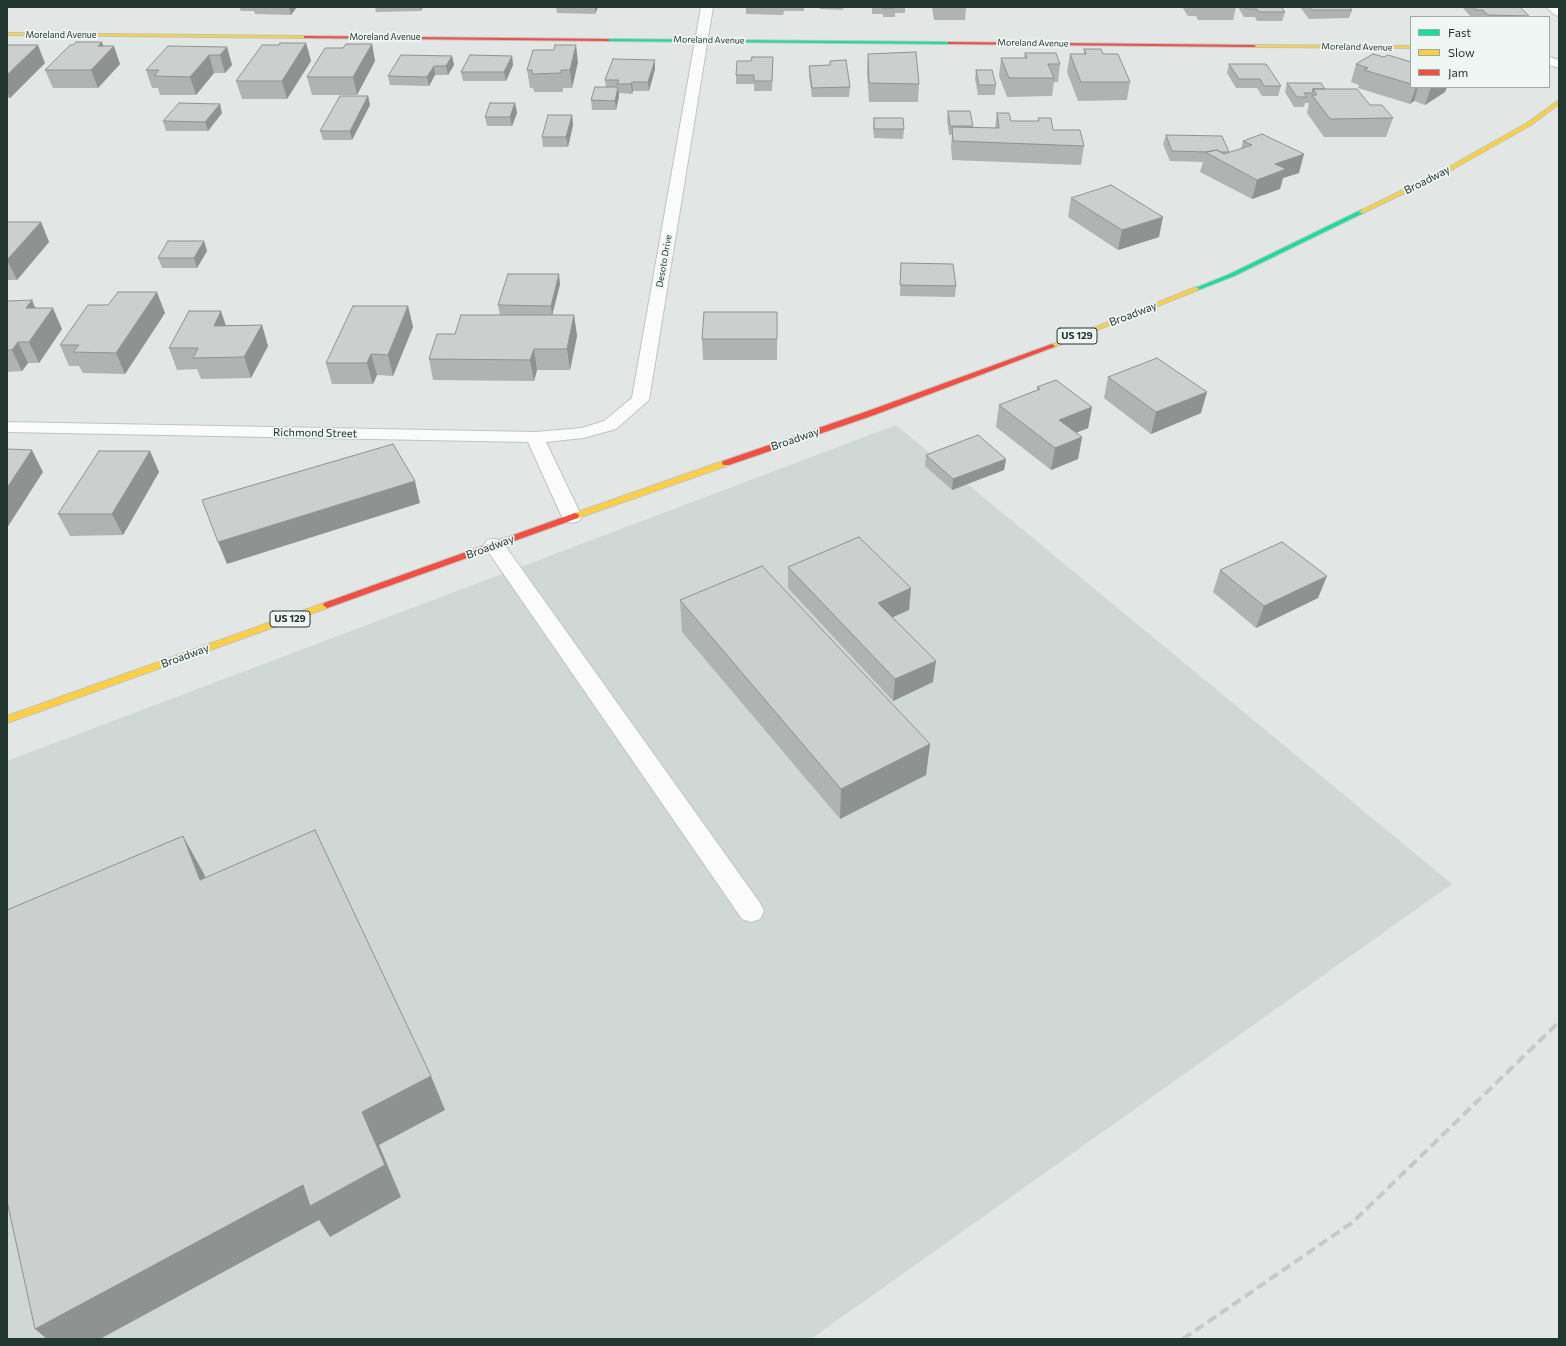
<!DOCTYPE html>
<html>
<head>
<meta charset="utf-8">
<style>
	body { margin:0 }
	#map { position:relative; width:1566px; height:1346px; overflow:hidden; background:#e2e7e5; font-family:Commissioner,sans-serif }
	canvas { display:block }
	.frame { position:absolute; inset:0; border:8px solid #233732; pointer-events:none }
	.legend { position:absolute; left:1410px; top:16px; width:140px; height:72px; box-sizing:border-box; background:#f0f6f3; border:1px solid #9eaaa6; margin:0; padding:5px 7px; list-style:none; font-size:12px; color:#233732 }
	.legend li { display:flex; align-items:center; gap:8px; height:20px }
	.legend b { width:20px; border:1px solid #9eaaa6 }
</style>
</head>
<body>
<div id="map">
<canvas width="1566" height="1346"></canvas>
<div class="frame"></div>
<ul class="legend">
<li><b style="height:5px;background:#16e098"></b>Fast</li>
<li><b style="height:5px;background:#ffcf43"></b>Slow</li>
<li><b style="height:5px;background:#f24e42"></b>Jam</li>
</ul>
</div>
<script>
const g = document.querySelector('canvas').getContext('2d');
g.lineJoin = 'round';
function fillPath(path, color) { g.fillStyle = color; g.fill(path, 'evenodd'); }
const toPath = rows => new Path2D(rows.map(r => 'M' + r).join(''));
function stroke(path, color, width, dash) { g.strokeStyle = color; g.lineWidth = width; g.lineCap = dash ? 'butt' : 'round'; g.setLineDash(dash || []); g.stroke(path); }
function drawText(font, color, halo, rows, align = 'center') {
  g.font = font + ' Commissioner,sans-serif'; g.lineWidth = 3.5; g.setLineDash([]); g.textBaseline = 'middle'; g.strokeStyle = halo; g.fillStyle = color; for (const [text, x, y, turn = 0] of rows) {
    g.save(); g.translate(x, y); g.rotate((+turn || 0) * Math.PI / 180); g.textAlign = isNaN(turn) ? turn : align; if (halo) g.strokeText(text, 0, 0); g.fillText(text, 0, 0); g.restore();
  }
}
const built = toPath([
	[896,425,1452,884,811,1339,7,1339,7,761]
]);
const lane = toPath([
	[494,539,501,540,760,903,764,911,760,919,751,922,742,919,487,550,484,545,487,540,494,539]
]);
const street = toPath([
	[701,7,713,7,649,400,616,429,583,438,546,442,582,517,579,521,572,523,565,521,562,517,528,442,7,432,7,422,535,432,582,428,604,421,632,398,701,7],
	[1546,7,1559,7,1559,16,1555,15,1546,7],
	[1549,57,1559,60,1559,68,1549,65,1549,57]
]);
const fast = toPath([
	[608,39,950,42,952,43,950,44,606,41,606,39,608,39],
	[1361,210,1364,212,1363,213,1234,276,1198,290,1193,289,1230,274,1361,210]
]);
const slow = toPath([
	[7,33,306,36,308,37,306,38,7,35,7,33],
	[1252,45,1411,46,1411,48,1254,47,1252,46,1252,45],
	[1559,100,1559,104,1531,125,1446,173,1363,213,1358,212,1442,171,1527,123,1559,100],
	[1196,287,1199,289,1198,290,1054,347,1052,348,1049,346,1196,287],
	[723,461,729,461,730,463,729,465,578,518,572,518,571,516,572,514,723,461],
	[327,602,331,605,330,607,7,723,7,716,327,602]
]);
const jam = toPath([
	[304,36,608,39,610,40,608,41,306,38,304,38,304,36],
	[948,42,1254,45,1256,46,1254,47,950,44,948,44,948,42],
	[1052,344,1055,346,1054,347,874,415,729,465,723,465,722,463,723,461,868,411,1052,344],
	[575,513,578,514,579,516,578,518,330,607,327,608,323,605,324,603,575,513]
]);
const rail = toPath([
	[1183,1339,1353,1222,1559,1022]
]);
const wall = toPath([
	[189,7,211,7,210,8],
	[239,7,297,7,291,15,255,14,254,11,241,11],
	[375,7,423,7,421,11,376,12],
	[556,7,598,7,595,14,557,13],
	[746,7,804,7,804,11,784,11,783,15,746,14],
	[820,7,843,7,843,10,820,9],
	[872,7,905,7,905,13,895,13,895,17,883,17,883,14,872,14],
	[932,7,966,7,965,20,934,20],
	[1089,7,1132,7,1090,8],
	[1182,7,1236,7,1233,20,1198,20,1196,16,1188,16],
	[1238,7,1281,7,1285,12,1282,21,1257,21,1255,17,1244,17],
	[1300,7,1349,7,1352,10,1349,18,1309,19],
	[1463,7,1520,7,1529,16,1529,17,1471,17,1463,8],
	[306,43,311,61,287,99,242,99,236,81,279,45],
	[372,44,375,61,357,95,312,95,307,77,343,48],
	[7,45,45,63,10,98,7,98],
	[103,46,120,64,98,88,53,88,45,70],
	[227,47,232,65,225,73,214,73,196,95,160,95,158,88,152,88,146,70],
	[1084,49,1103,54,1130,82,1127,100,1078,101,1067,72,1070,54,1084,54],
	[1025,53,1060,64,1058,82,1054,82,1052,96,1007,97,999,76,1001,58,1024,58],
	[868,54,919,84,918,102,869,102,867,72],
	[452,56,454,65,448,75,435,75,429,86,390,85,388,76],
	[512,56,513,65,506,81,463,81,461,72],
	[773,57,772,91,754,91,754,84,736,84,736,75,751,61],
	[1384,57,1411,62,1411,87,1447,87,1445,92,1425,105,1414,101,1410,104,1358,88,1359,85,1351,82,1356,64],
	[830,61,850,87,849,97,812,97,809,75,809,66,830,65],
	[578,62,572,88,563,88,563,92,534,92,533,88,530,88,527,70],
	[1229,64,1281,86,1278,96,1262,96,1257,88,1236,88,1227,73],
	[655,69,649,91,633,91,632,94,619,93,619,96,616,110,592,110,591,100,606,87,605,80],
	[976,70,996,85,995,95,978,95,975,79],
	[1287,83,1325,89,1370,105,1393,118,1386,137,1324,137,1307,113,1309,103,1305,103,1304,107,1294,107,1285,92],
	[368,96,370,105,352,140,323,140,320,131],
	[515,103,517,113,512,126,487,126,485,117],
	[948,111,973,126,973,128,995,128,997,113,1011,121,1038,121,1038,118,1053,130,1084,146,1081,165,952,160,951,146,952,135,949,135,947,120],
	[222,113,208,131,166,131,163,121],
	[572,115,573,125,568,147,543,147,542,137],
	[874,118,904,129,903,139,874,138,873,127],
	[1262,134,1299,173,1283,178,1280,189,1252,199,1200,172,1203,162,1170,161,1163,144,1166,135,1229,153,1241,149,1243,141],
	[1071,198,1159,237,1118,250,1068,217],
	[7,222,41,222,49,242,17,280,7,280],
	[204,241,207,251,197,268,162,268,158,258],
	[901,263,956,286,955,297,900,296],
	[560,284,552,315,574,315,577,336,570,370,537,370,534,381,433,380,429,359,500,315,498,305],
	[7,301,35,308,62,329,39,363,28,363,22,371,7,372],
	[408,306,413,327,393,376,377,375,373,384,332,384,326,363],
	[777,312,777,360,703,360,702,339],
	[165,313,125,374,83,373,79,366,69,366,60,345],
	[226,325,262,325,268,346,251,378,201,379,197,369,177,370,169,348],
	[1108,377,1201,413,1151,434,1104,398],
	[1037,387,1092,407,1088,428,1076,433,1082,437,1078,459,1051,470,996,427,999,405,1037,390],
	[150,451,159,472,123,535,70,536,58,514],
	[926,455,1006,459,1004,470,952,490,925,466],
	[788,567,909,610,893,617,933,682,893,701,788,588],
	[1220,570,1318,598,1256,628,1213,592],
	[680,600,930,744,926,775,840,819,682,632]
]);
const shadedWall = toPath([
	[289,7,297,7,291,15],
	[421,7,423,7,421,11],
	[595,7,598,7,595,14],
	[102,42,106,54,114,46,120,64,98,88,91,70,98,46],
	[306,43,311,61,287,99,282,81],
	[372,44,375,61,357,95,353,77],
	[38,45,45,63,10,98,7,91,7,75],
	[576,45,578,62,572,88,570,70],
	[227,47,232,65,225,73,220,55],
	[209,55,214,73,196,95,190,77],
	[452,56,454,65,448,75,446,66],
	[512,56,513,65,506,81,504,72],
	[655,60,655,69,649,91,648,82],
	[434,66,435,75,429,86,427,77],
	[632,82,633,91,632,94,631,84],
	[618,87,619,96,616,110,615,101],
	[1416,87,1418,87,1414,101,1410,104],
	[1431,87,1447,87,1445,92,1425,105],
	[368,96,370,105,352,140,350,131],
	[515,103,517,113,512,126,510,117],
	[220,104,222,113,208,131,205,122],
	[572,115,573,125,568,147,566,137],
	[1304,154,1299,173,1283,178,1280,189,1252,199,1257,180,1275,164],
	[1163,217,1159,237,1118,250,1122,230],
	[41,222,49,242,17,280,7,260],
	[204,241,207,251,197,268,194,258],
	[559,274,560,284,552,316,551,306],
	[157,292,165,313,125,374,116,353],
	[32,300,41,321,26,308],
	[408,306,413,327,393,376,388,355],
	[53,308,62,329,39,363,29,342],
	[221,311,228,332,214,326],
	[574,315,577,336,570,370,567,349],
	[262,325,268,346,251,378,244,357],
	[18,342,28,363,22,371,12,350],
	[534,349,537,370,534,381,530,360],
	[371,354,377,375,373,384,367,363],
	[1207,392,1201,413,1151,434,1156,412],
	[1092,407,1088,428,1055,441,1059,420],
	[1082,437,1078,459,1051,470,1055,448],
	[32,450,43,472,7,528,7,488],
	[150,451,159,472,123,535,112,514],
	[1006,459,1004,470,952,490,953,479],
	[415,481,420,503,227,564,218,542],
	[1327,576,1318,598,1256,628,1264,606],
	[911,588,909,610,877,624,878,603],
	[936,661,933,682,893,701,895,679],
	[930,744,926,775,840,819,841,789],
	[183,836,204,874,220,918,200,880],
	[431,1076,445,1110,379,1145,401,1197,330,1237,319,1220,100,1339,47,1339,35,1329,362,1112]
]);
const building = toPath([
	[883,7,895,7,895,8,883,8,883,7],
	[1245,7,1281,7,1285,12,1259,12,1257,9,1246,9,1245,7],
	[1309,7,1349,7,1352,10,1312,10,1309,7],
	[1473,7,1520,7,1529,16,1488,15,1483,10,1476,10,1473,7],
	[76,42,102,42,98,46,114,46,91,70,45,70,70,45,73,45,76,42],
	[280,43,306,43,282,81,236,81,262,45,279,45,280,43],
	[346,44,372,44,353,77,307,77,325,48,343,48,346,44],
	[7,45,38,45,7,75,7,45],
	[555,45,576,45,570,70,561,70,561,73,532,74,532,70,527,70,533,50,554,50,555,45],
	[168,46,227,47,220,55,209,55,190,77,154,76,159,70,146,70,168,46],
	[1084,49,1101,49,1103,54,1118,54,1130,82,1081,82,1070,54,1086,54,1084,49],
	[916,52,919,84,869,83,868,54,916,52],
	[1025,53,1056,53,1060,64,1048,64,1054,78,1009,78,1001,58,1027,58,1025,53],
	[1373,54,1384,57,1388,55,1411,62,1411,84,1364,70,1368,68,1356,64,1373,54],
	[401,55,452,56,446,66,434,66,427,77,388,76,401,55],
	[470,55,512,56,504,72,461,72,470,55],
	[752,57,773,57,772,81,754,81,754,75,736,75,737,61,751,61,752,57],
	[613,59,655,60,648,82,632,82,631,84,617,84,619,80,605,80,613,59],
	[846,60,850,87,812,88,809,66,830,65,830,61,846,60],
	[1229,64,1266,64,1281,86,1264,86,1260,79,1239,79,1229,64],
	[976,70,992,70,996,85,979,85,976,70],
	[1287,83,1321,83,1325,89,1313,89,1312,93,1304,93,1307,97,1297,97,1287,83],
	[595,87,618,87,615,101,591,100,595,87],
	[1313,89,1357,89,1370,105,1382,105,1393,118,1330,119,1312,95,1317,95,1313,89],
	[340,96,368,96,350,131,320,131,340,96],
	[179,103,220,104,205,122,163,121,179,103],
	[490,103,515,103,510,117,485,117,490,103],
	[948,111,970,111,973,126,950,126,948,111],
	[997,113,1009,113,1011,121,1039,121,1038,118,1051,118,1053,130,1080,130,1084,146,953,141,952,127,999,128,997,113],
	[548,115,572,115,566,137,542,137,548,115],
	[874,118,903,118,904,129,874,129,874,118],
	[1262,134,1304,154,1275,164,1286,169,1257,180,1205,152,1217,150,1224,154,1252,145,1243,141,1262,134],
	[1166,135,1222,136,1229,152,1221,152,1217,150,1207,152,1172,151,1166,135],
	[1111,185,1163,217,1122,230,1071,198,1111,185],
	[7,222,41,222,7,260,7,222],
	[168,241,204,241,194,258,158,258,168,241],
	[901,263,953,264,956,286,900,285,901,263],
	[508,274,559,274,551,306,498,305,508,274],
	[118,292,157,292,116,353,73,352,79,345,60,345,88,305,108,305,118,292],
	[32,300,26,308,53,308,29,342,18,342,12,350,7,350,7,301,32,300],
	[353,306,408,306,388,355,371,354,367,363,326,363,353,306],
	[189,311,221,311,214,326,262,325,244,357,193,358,198,348,169,348,189,311],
	[704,312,777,312,777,339,702,339,704,312],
	[461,315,574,315,567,349,534,349,530,360,429,359,437,334,455,334,461,315],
	[1157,358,1207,392,1156,412,1108,377,1157,358],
	[1056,380,1092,407,1059,420,1082,437,1055,448,999,405,1040,389,1037,387,1056,380],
	[978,435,1006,459,953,479,926,455,978,435],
	[393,444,415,481,218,542,202,500,393,444],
	[7,449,32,450,7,488,7,449],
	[99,451,150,451,112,514,58,514,99,451],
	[859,537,911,588,878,603,936,661,895,679,788,567,859,537],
	[1282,542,1327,576,1264,606,1220,570,1282,542],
	[762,566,930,744,841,789,680,600,762,566],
	[315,830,431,1076,362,1112,385,1165,310,1206,303,1185,35,1329,7,1201,7,910,183,836,200,880,315,830]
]);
const farStreetnames = [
	["Moreland Avenue",61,35],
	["Moreland Avenue",385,37],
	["Moreland Avenue",709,40,1],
	["Moreland Avenue",1033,43,1],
	["Moreland Avenue",1357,47,1],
	["Desoto Drive",664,261,-80]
];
const shields = [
	[1077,336,40],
	[290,619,40]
];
const shieldNames = [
	["US 129",1077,336],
	["US 129",290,619]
];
const streetNames = [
	["Broadway",1427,180,-27],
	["Broadway",1133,314,-21],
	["Richmond Street",315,433,1],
	["Broadway",795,439,-19],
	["Broadway",490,547,-20],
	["Broadway",185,656,-20]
];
fillPath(built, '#d0d8d5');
stroke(lane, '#bfc4c2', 2);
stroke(street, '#bfc4c2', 2);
stroke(fast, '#bec4c2', 2);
stroke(slow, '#bec4c2', 2);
stroke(jam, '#bec4c2', 2);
fillPath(lane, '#fbfbfb');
fillPath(street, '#fbfbfb');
fillPath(fast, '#16e098');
fillPath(slow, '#ffcf43');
fillPath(jam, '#f24e42');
stroke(rail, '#c6c9c8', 4, [10, 5]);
fillPath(wall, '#afb3b1');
fillPath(shadedWall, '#8e9290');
fillPath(building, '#cbd0ce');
stroke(building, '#8e9290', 1);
drawText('9px', '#233732', '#f0f6f3', farStreetnames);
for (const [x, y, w] of shields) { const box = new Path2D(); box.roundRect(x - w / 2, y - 8, w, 16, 3); g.fillStyle = '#f0f6f3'; g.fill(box); stroke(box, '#233732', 1); }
drawText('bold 10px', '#233732', null, shieldNames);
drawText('11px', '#233732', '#f0f6f3', streetNames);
</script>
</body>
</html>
